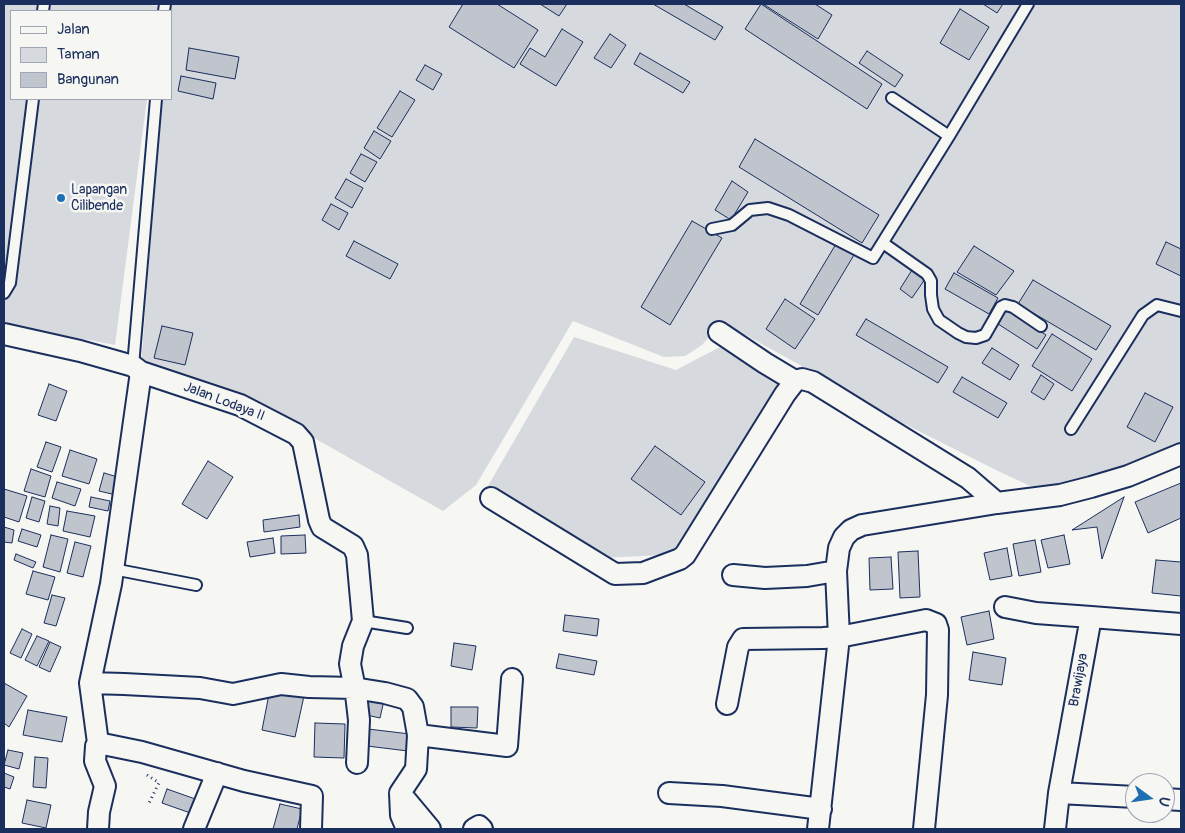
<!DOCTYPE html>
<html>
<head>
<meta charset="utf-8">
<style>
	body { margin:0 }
	#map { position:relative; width:1185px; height:833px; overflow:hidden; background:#f6f6f2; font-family:Pangolin,sans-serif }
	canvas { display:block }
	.frame { position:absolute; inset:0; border:5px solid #1b2f5e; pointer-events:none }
	.legend { position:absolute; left:10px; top:10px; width:162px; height:90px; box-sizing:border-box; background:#f6f6f2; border:1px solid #9ea6b7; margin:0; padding:6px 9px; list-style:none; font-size:15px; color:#1b2f5e }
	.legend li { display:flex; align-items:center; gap:10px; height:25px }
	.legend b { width:25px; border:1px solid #9ea6b7 }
	.north { position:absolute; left:1125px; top:773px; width:50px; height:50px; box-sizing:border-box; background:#f6f6f2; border:1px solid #9ea6b7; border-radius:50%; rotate:104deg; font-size:14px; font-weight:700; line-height:20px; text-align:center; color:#1b2f5e }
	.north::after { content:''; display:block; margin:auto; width:18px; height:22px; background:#1f6fb2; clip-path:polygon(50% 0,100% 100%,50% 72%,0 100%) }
</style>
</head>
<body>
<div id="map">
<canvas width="1185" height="833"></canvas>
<div class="frame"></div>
<ul class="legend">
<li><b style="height:6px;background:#f6f6f2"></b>Jalan</li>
<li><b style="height:14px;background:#d6d9dd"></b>Taman</li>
<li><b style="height:14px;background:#c0c4cd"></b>Bangunan</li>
</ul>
<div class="north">U</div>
</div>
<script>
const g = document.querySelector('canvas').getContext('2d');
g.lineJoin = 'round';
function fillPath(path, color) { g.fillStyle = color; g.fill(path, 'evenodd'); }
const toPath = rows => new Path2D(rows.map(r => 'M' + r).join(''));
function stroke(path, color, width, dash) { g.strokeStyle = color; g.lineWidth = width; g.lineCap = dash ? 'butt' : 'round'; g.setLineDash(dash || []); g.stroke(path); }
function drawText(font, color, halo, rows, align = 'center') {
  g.font = font + ' Pangolin,sans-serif'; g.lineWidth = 5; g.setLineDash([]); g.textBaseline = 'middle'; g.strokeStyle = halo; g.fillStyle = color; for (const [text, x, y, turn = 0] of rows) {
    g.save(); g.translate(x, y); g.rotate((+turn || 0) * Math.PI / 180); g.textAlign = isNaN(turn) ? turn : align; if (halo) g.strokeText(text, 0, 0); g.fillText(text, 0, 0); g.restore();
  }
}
const green = toPath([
	[4,4,140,4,160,6,158,11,11,11,11,99,147,99,115,345,4,324],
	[168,4,1181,4,1181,447,1090,481,1040,488,1028,485,996,470,877,410,798,364,722,322,702,345,685,356,664,357,573,321,476,485,443,511,256,405,141,367,161,99,171,99,171,11,168,11],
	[574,337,676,370,720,347,788,381,684,554,599,558,488,486]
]);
const building = toPath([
	[463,4,497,4,538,30,514,68,449,27,463,4],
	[540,4,567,4,559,16,540,4],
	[653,4,684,4,723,27,715,40,653,4],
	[761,4,882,84,867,109,745,29,761,4],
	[763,4,815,4,832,15,818,39,763,4],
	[983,4,1003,4,997,13,983,4],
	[960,9,989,27,969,60,940,43,960,9],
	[562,29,583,42,556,86,520,64,530,48,545,57,562,29],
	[610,34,626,45,611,68,594,58,610,34],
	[189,48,239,57,235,79,186,70,189,48],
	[867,51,903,75,895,87,859,63,867,51],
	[640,53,690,82,683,93,634,64,640,53],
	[425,65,442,74,433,90,416,80,425,65],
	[181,76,216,83,213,99,178,91,181,76],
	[400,91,415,100,392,137,377,128,400,91],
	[374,131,391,141,380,159,364,148,374,131],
	[755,139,879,215,862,243,739,167,755,139],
	[361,154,377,162,365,182,350,173,361,154],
	[346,179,363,188,352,208,335,198,346,179],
	[732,181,748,192,731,220,715,210,732,181],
	[331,204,348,213,339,230,322,220,331,204],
	[692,221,722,238,670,325,641,307,692,221],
	[354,241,398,264,390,279,346,256,354,241],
	[1166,242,1181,249,1181,276,1156,264,1166,242],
	[836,244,854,255,818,315,800,304,836,244],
	[974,246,1014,271,996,295,957,272,974,246],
	[912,270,925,279,912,298,900,289,912,270],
	[954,273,998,298,989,314,945,289,954,273],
	[1033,280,1111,326,1096,350,1018,304,1033,280],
	[785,299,815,319,795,349,766,329,785,299],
	[1004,308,1046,335,1037,349,995,322,1004,308],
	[866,319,948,367,938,383,856,335,866,319],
	[162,326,193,333,185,365,154,358,162,326],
	[1052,334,1092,359,1072,391,1032,366,1052,334],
	[992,348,1019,365,1010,380,982,363,992,348],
	[1041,375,1054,384,1044,400,1031,392,1041,375],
	[962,377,1007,403,998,418,953,392,962,377],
	[49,384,67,391,56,421,38,415,49,384],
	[1145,393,1173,407,1155,442,1127,427,1145,393],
	[46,442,61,447,52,472,37,467,46,442],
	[655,446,705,482,681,515,631,479,655,446],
	[70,450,97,459,89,484,62,476,70,450],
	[208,461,233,477,207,519,182,504,208,461],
	[31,469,51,476,45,497,24,491,31,469],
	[104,473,121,478,116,495,99,491,104,473],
	[57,482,81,489,75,506,52,498,57,482],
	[1181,483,1181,518,1148,533,1135,502,1181,483],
	[4,489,27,496,19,522,4,517,4,489],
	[32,497,45,501,39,522,26,518,32,497],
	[91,497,110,501,108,511,89,507,91,497],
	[1124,497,1102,559,1097,527,1072,530,1124,497],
	[50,506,60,508,58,526,47,524,50,506],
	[67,511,95,516,90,537,63,531,67,511],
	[299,515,300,527,264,532,263,520,299,515],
	[4,527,14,530,12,543,4,542,4,527],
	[22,529,41,535,37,547,18,541,22,529],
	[51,535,68,539,60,572,43,567,51,535],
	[305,535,306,553,281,554,281,536,305,535],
	[1064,535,1070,564,1048,568,1041,540,1064,535],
	[273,538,275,553,250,557,247,542,273,538],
	[1035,540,1041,572,1019,576,1013,544,1035,540],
	[75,542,91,546,83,577,67,573,75,542],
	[1007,548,1012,576,990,580,984,553,1007,548],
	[918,551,920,597,900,598,898,552,918,551],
	[16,554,36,562,33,568,14,560,16,554],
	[891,557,893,589,870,590,869,558,891,557],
	[1156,560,1181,562,1181,596,1152,593,1156,560],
	[33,571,55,577,48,600,26,594,33,571],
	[52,595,65,598,56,626,44,623,52,595],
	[989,611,994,639,967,645,961,617,989,611],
	[565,615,599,619,597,636,563,631,565,615],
	[22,629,32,634,21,658,10,653,22,629],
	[37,636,49,641,37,666,25,660,37,636],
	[50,642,61,647,50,672,39,667,50,642],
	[454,643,476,646,472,670,451,666,454,643],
	[973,652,1006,658,1002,685,969,680,973,652],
	[559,654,597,661,594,675,556,668,559,654],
	[4,683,27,696,9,727,4,723,4,683],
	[270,689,304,696,295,737,262,730,270,689],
	[367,692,385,696,380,718,362,714,367,692],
	[451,707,478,707,477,728,451,727,451,707],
	[28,710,67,717,62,742,23,735,28,710],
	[315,723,345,724,344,758,314,757,315,723],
	[368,729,410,734,408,751,367,746,368,729],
	[8,750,23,753,19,769,4,765,8,750],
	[35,757,48,758,46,788,33,787,35,757],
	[4,773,14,777,10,789,4,787,4,773],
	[167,789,201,801,196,815,162,803,167,789],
	[27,800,51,805,46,828,22,823,27,800],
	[280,804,302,809,297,829,273,829,280,804]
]);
const path = toPath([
	[147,775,159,783,149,803]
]);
const service = toPath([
	[43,11,44,4],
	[164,11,165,4],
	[892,98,949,136],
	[712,229,732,225,750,210,768,208,789,215,873,258,949,136,1028,4],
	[883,243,927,274,931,281,931,295,933,309,939,320,958,333,966,337,976,338,985,335,1001,307,1005,305,1013,307,1041,326],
	[4,293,10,283,33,99],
	[133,366,156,99],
	[1071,429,1143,315,1157,305,1181,311],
	[113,569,196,585],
	[363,621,407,628]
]);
const minor = toPath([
	[719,332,765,363,795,381],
	[4,334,80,351,133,366,141,372,240,405,296,434,303,442,319,520,322,527,353,546,357,555,363,621,353,646,350,664,356,694,359,720,357,763],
	[491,498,615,574,643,573,680,559,685,555,785,394,795,381,802,379,813,382,968,478,997,503],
	[733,575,765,578,807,576,836,571],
	[1005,607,1036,613,1091,617,1059,793,1055,829],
	[1091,617,1181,624],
	[90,683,124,684,200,688,233,694,281,684,309,687,354,688,385,693,407,699,413,707,418,735,416,769,400,793,430,829],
	[727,704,738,647,743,639,823,638,839,637,818,829],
	[418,735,507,746,512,679],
	[98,743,142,752,244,781,312,796,311,829],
	[400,793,401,815,407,829],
	[669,793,722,796,821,809],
	[1059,793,1135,797],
	[1165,799,1181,800],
	[98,829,99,812,105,786,95,761,96,746,98,743,90,683,111,584,141,372],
	[194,829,217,773],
	[474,829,479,826,482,829],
	[924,829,937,695,938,630,936,624,926,620,839,637,836,571,839,548,844,537,851,530,862,525,997,503,1060,495,1091,487,1128,476,1181,454]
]);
const markers = [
	[61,198,5,"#1f6fb2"]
];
const poiNames = [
	["Lapangan",71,190],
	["Cilibende",71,206]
];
const streetNames = [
	["Jalan Lodaya II",224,402,21],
	["Brawijaya",1079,680,-80]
];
fillPath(green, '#d6d9dd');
fillPath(building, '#c0c4cd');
stroke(building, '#1b2f5e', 1);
stroke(service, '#1b2f5e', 14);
stroke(minor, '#1b2f5e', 24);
stroke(path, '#1b2f5e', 3, [1, 4]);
stroke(service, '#f6f6f2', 10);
stroke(minor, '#f6f6f2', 20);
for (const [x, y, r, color] of markers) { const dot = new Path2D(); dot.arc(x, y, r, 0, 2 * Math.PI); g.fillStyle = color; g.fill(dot); stroke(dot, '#f6f6f2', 2); }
drawText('14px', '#1b2f5e', '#f6f6f2', poiNames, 'left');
drawText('14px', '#1b2f5e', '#f6f6f2', streetNames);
</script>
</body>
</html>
